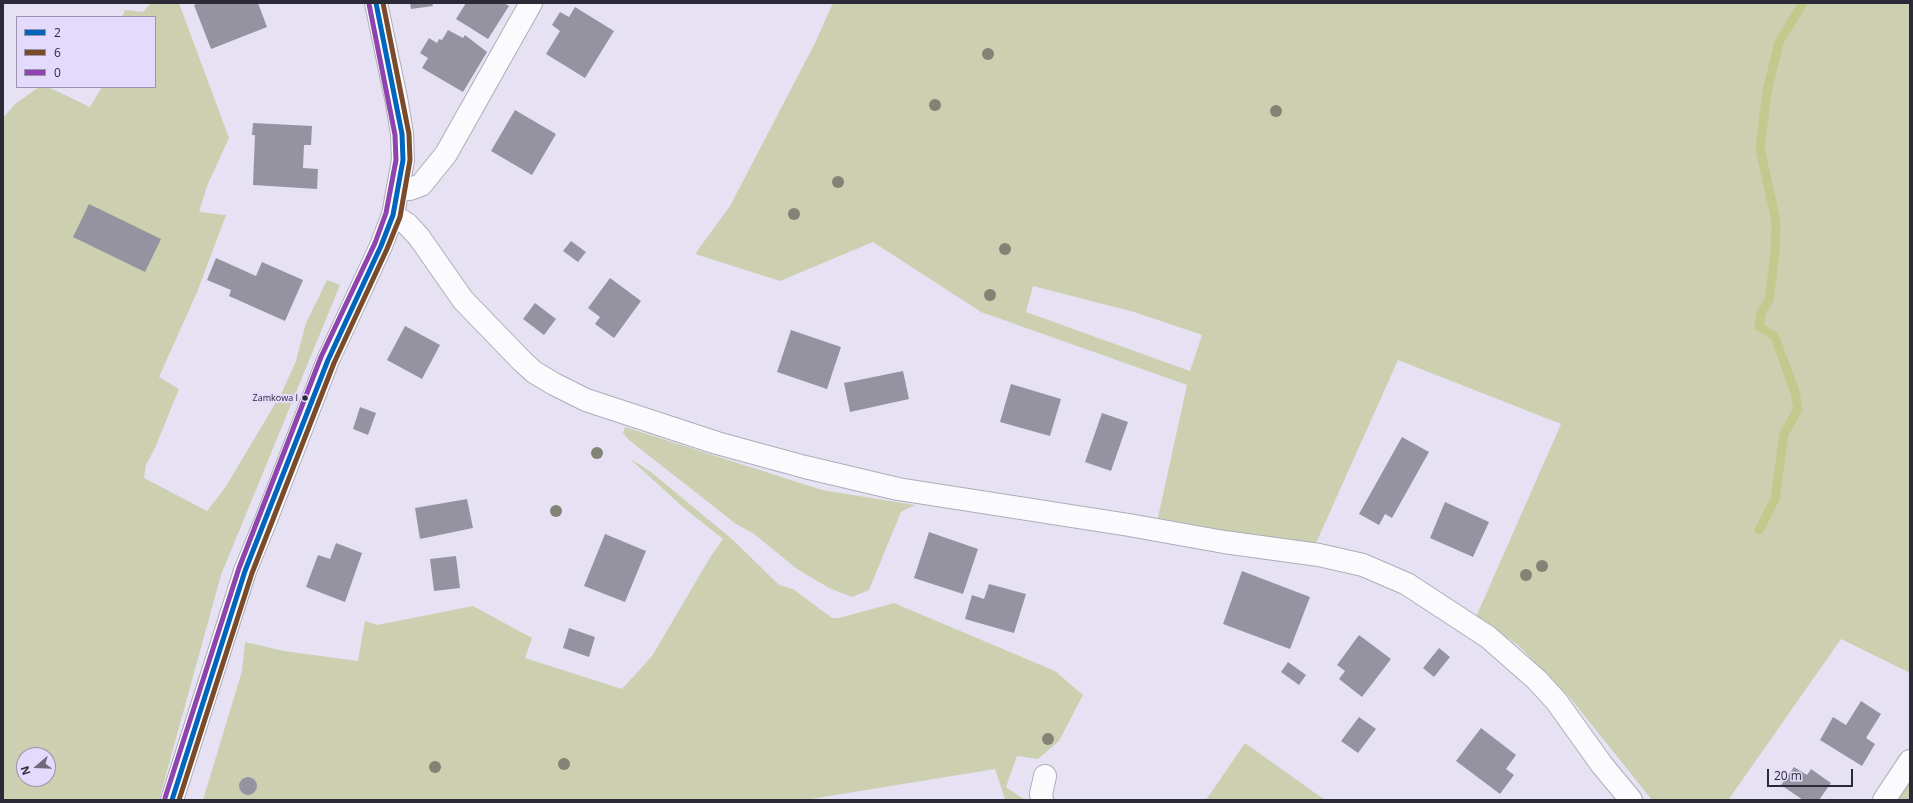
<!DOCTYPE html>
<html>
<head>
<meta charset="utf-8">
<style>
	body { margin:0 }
	#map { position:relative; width:1913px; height:803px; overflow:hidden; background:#e6e2f4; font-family:"Open Sans",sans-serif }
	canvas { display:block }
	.frame { position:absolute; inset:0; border:4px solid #2d2a37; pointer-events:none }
	.legend { position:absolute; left:16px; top:16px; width:140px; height:72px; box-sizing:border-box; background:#e3dafc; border:1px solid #9a94ad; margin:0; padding:5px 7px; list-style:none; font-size:12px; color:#2d2a37 }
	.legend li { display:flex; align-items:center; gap:8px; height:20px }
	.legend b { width:20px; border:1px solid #9a94ad }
	.north { position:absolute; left:16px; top:747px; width:40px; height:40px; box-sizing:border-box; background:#e3dafc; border:1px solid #9a94ad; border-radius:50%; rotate:251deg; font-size:11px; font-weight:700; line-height:16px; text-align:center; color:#2d2a37 }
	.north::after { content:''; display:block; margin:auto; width:14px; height:18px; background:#6e6a79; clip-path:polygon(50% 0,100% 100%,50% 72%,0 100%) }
	.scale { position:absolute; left:1767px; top:769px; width:86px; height:18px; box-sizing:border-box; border:2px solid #2d2a37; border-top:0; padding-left:5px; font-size:12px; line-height:14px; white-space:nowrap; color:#2d2a37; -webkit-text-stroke:3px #e3dafc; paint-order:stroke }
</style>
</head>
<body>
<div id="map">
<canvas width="1913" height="803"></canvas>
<div class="frame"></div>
<ul class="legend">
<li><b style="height:5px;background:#0065bd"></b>2</li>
<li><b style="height:5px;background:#7a4b2a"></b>6</li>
<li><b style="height:5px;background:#8e44ad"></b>0</li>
</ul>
<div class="north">N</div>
<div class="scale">20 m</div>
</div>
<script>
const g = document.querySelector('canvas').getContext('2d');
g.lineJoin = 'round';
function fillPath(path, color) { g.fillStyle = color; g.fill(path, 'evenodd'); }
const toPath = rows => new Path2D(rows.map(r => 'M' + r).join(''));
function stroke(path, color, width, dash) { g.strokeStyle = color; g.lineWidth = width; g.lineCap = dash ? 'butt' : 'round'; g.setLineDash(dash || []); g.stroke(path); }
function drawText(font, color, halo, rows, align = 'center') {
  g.font = font + ' "Open Sans",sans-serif'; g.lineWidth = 4; g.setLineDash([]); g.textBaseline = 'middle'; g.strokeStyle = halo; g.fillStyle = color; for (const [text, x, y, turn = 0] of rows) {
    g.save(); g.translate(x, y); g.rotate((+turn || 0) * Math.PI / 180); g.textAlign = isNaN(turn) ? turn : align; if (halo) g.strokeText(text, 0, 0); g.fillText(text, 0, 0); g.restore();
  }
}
const green = toPath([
	[151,3,179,3,229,138,207,186,199,212,226,215,198,290,159,377,179,389,155,448,146,465,144,478,207,511,225,488,282,392,296,361,306,323,327,280,340,285,221,575,159,800,3,800,3,118,15,104,39,87,48,87,90,107,102,87,155,87,155,17,122,17,125,10,143,12],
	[24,755,48,755,48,779,24,779],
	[833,3,1910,3,1910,673,1841,639,1729,799,1730,800,1652,800,1571,699,1518,645,1476,617,1561,424,1398,360,1316,543,1157,522,1187,385,981,312,873,242,780,281,695,254,730,206,815,43],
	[1033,286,1134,312,1202,335,1190,371,1026,312],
	[625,427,822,490,915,505,901,512,869,590,852,597,829,588,797,569,754,534,736,524,629,440,623,433],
	[629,458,651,472,733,540,779,585,793,589,832,618,839,618,894,603,1055,671,1083,695,1059,741,1038,759,1017,756,1006,787,1025,800,1003,800,1005,799,995,769,805,800,203,800,242,671,245,642,284,651,358,661,365,621,377,625,473,606,532,638,525,658,622,689,652,656,711,556,723,539,684,508],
	[1245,743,1325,800,1206,800],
	[1910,781,1910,800,1897,800]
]);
const stream = toPath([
	[1759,530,1775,499,1784,434,1798,409,1795,392,1775,337,1759,326,1761,313,1769,300,1775,253,1776,222,1760,148,1767,92,1779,42,1803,3]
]);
const building = toPath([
	[199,3,258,3,267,27,211,49,194,5],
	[410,3,432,3,433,6,411,9],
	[466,3,504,3,509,6,488,39,456,19],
	[575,7,614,31,585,78,546,54,560,31,552,25,560,12,569,17],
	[448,30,463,38,465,35,487,52,463,92,422,68,428,58,420,53,429,38,437,43,439,39,442,40],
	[515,110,556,134,532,175,491,151],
	[253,123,312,126,311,145,304,145,303,168,318,169,317,189,253,185,255,135,252,135],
	[89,204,161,239,145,272,73,237],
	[571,241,586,252,578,262,563,251],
	[216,258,256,276,262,262,303,280,285,321,229,296,231,290,207,280],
	[610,278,641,301,614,338,595,324,600,317,588,308],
	[535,303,556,319,544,335,523,319],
	[405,326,440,345,422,379,387,360],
	[791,330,841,347,827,389,777,372],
	[903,371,909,399,850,412,844,383],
	[1011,384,1061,399,1050,436,1000,422],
	[360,407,376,413,368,435,353,429],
	[1102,413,1128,422,1111,471,1085,462],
	[1402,437,1429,452,1392,518,1385,514,1379,525,1359,514],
	[467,499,473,528,420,539,415,508],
	[1445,502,1489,522,1473,557,1430,538],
	[929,532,978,549,963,594,914,578],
	[605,534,646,551,625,602,584,586],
	[336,543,362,553,345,602,306,587,318,555,330,559],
	[456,556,460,588,434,591,430,559],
	[1242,571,1310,597,1290,649,1223,624],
	[989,584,1026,594,1014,633,965,619,972,595,984,599],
	[569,628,595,637,589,657,563,648],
	[1359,635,1391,659,1362,697,1339,679,1345,671,1337,665],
	[1439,648,1450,657,1434,677,1423,668],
	[1288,662,1306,675,1299,685,1281,672],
	[1861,701,1881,714,1866,738,1875,744,1862,766,1820,740,1833,717,1846,725],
	[1359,717,1376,729,1358,753,1341,741],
	[1481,728,1516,755,1506,769,1514,775,1500,794,1456,761],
	[1794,767,1807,775,1811,769,1831,783,1819,800,1803,800,1781,785],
	'239 786a9 9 0 1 1 18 0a9 9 0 1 1-18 0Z'
]);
const street = toPath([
	[399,189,410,189,421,185,446,154,531,3],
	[393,215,407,224,419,237,463,300,522,361,534,372,554,384,586,400,717,443,805,467,898,489,1129,525,1224,542,1319,555,1363,565,1407,584,1488,637,1537,680,1557,702,1602,765,1631,800],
	[1042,800,1041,794,1045,776],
	[1884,800,1910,761]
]);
const secondary = toPath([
	[172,800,245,571,266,520,328,360,381,246,393,215,403,160,402,134,397,103,376,3]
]);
const bus1 = toPath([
	[172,800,245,571,328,360,381,246,393,215,403,160,402,134,376,3]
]);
const bus2 = toPath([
	[179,800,252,573,334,363,387,249,400,217,410,160,409,134,383,3]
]);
const bus3 = toPath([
	[165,798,239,568,321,357,375,243,386,213,396,160,395,135,369,4]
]);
const trees = [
	[988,54],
	[935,105],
	[1276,111],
	[838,182],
	[794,214],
	[1005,249],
	[990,295],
	[597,453],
	[556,511],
	[1542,566],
	[1526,575],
	[1048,739],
	[564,764],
	[435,767]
];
const markers = [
	[305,398,3.5,"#2d2a37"]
];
const busNames = [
	["Zamkowa I",298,398]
];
fillPath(green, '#ccd0b0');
stroke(stream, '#c1c98c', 9);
fillPath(building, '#9693a0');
stroke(street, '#afacb9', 24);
stroke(secondary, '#afacb9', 24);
stroke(street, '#fbfbfd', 22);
stroke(secondary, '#fbfbfd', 22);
stroke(bus1, '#0065bd', 5);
stroke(bus2, '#7a4b2a', 5);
stroke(bus3, '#8e44ad', 5);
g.fillStyle = '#828375';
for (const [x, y] of trees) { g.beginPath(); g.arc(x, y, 6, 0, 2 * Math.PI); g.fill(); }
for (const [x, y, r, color] of markers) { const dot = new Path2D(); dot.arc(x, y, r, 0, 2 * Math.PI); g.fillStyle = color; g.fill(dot); stroke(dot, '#e3dafc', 1.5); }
drawText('9px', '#2d2a37', '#e3dafc', busNames, 'right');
</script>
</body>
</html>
